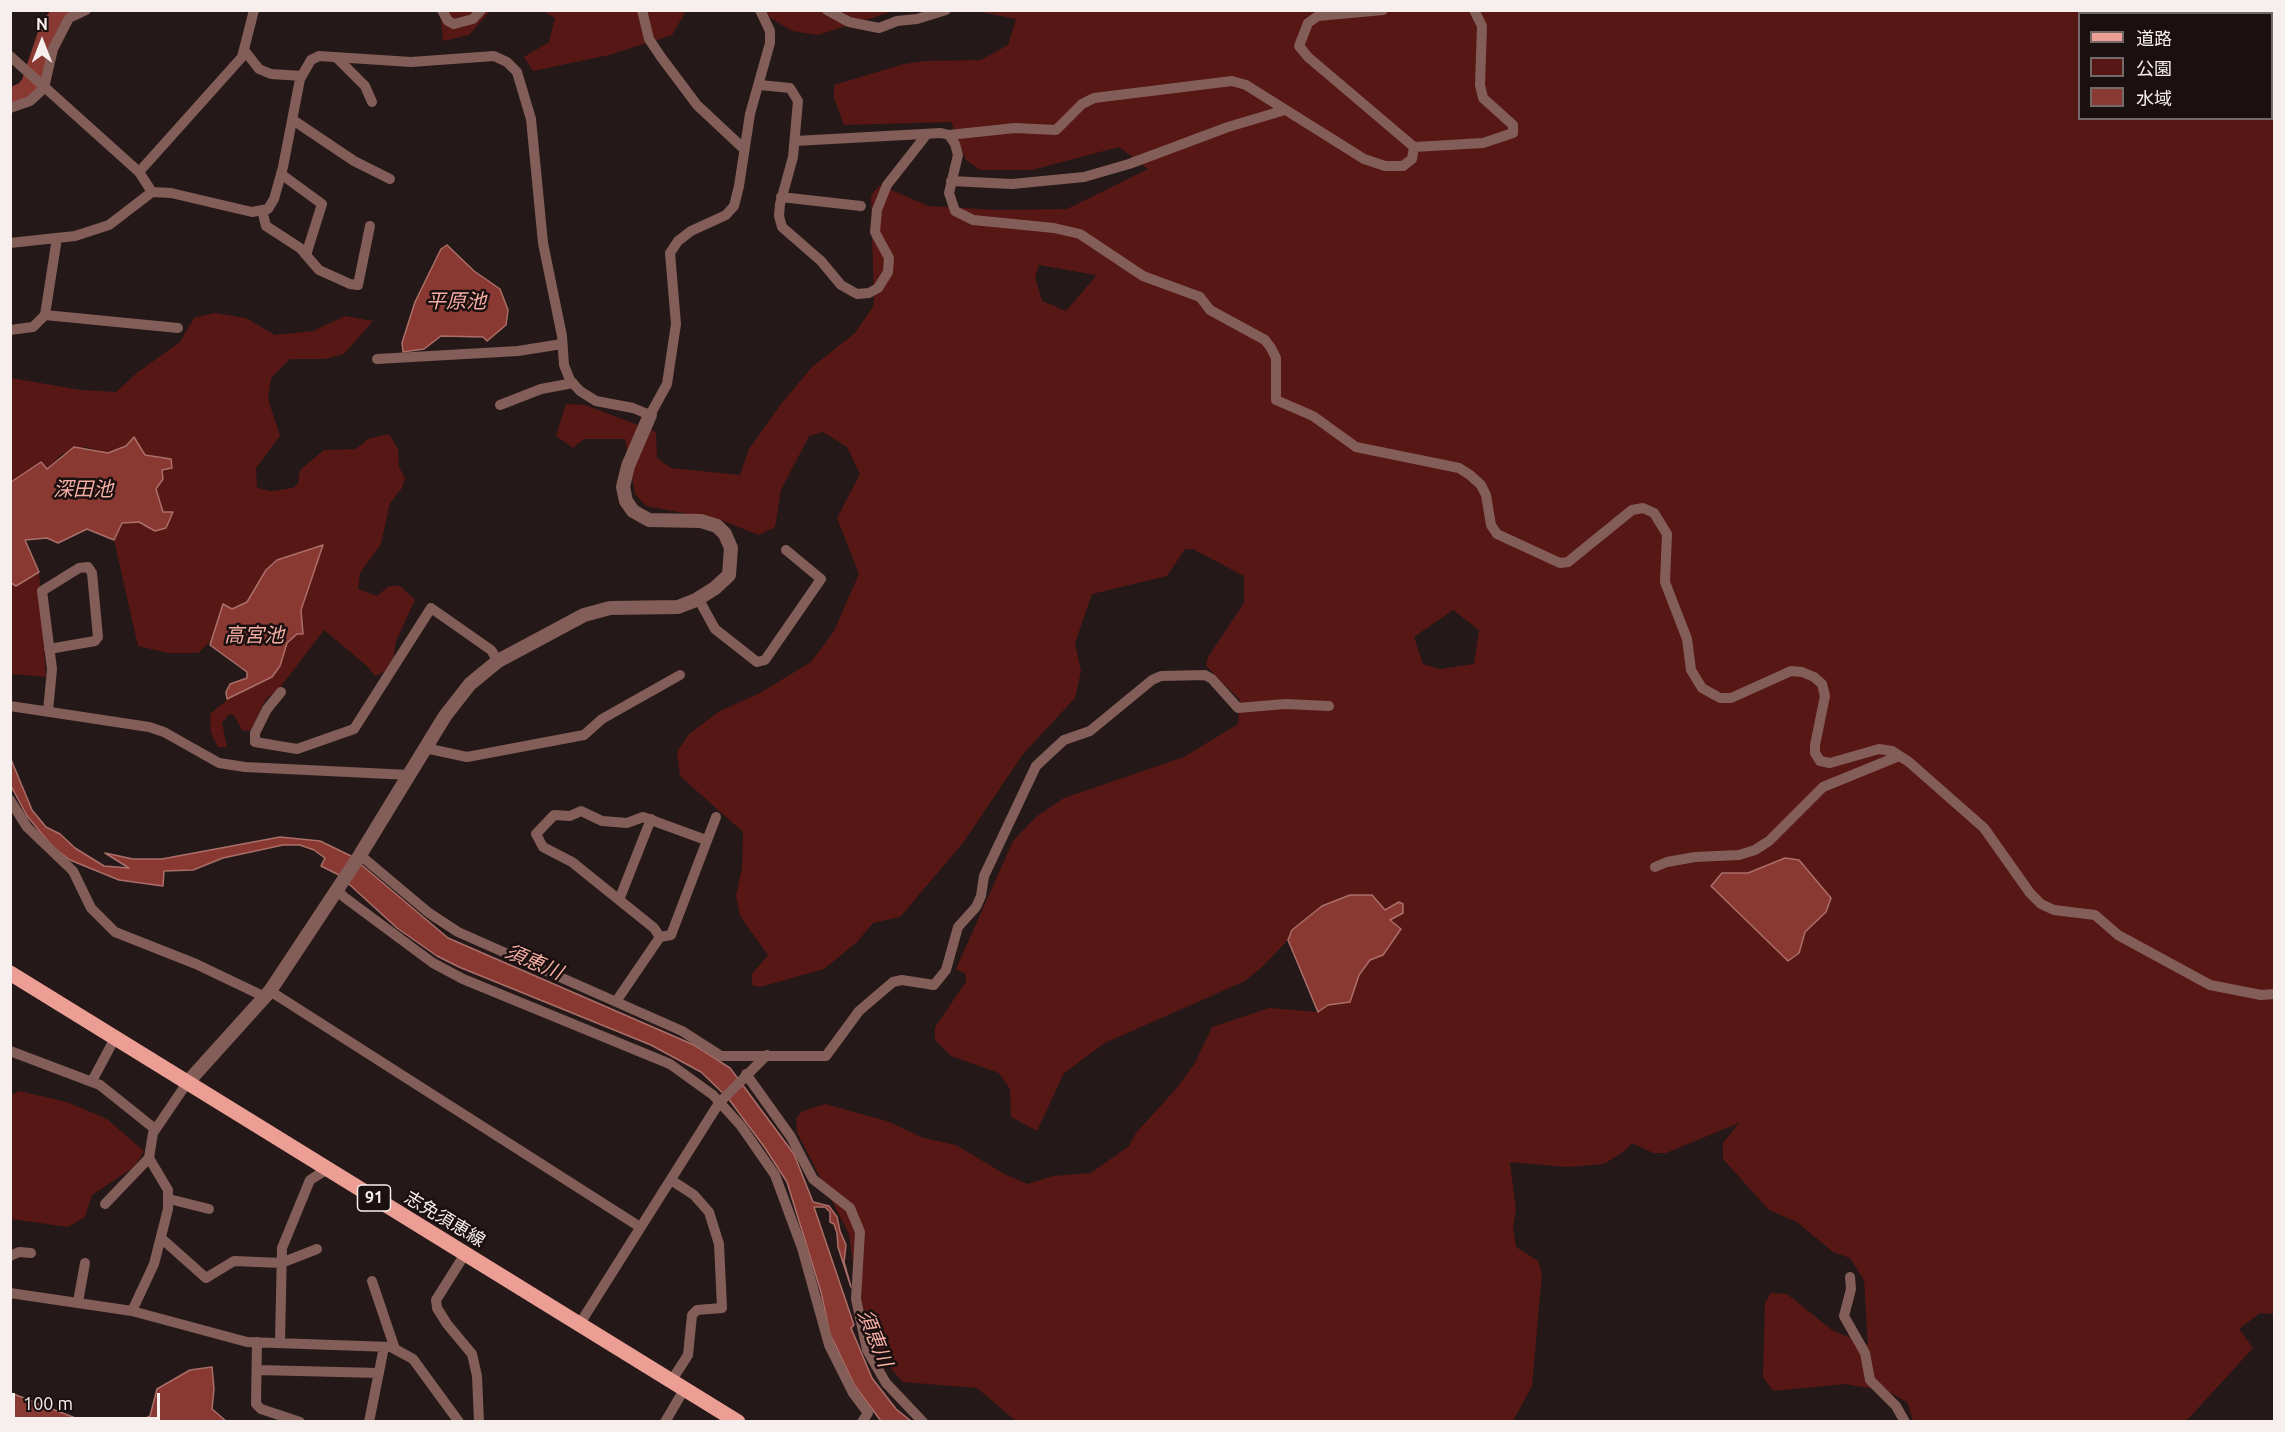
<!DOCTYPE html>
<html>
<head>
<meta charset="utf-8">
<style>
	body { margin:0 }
	#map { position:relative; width:2285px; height:1432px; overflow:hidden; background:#241918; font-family:Ubuntu,"Noto Sans JP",sans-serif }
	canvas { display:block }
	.frame { position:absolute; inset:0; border:12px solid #f7efee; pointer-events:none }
	.legend { position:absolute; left:2078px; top:12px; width:195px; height:108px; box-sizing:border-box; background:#1a100f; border:2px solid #726968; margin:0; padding:8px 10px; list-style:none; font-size:18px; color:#f7efee }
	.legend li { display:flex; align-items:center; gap:12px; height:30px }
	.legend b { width:30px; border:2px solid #726968 }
	.north { position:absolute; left:12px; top:12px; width:60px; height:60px; -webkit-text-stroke:4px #1a100f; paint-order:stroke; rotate:0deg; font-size:16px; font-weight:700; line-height:24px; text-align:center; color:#f7efee }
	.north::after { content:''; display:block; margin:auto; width:21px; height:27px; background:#f7efee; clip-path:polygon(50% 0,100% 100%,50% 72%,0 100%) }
	.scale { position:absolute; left:12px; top:1393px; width:148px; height:27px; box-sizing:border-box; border:3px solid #f7efee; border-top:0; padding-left:8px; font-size:18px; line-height:21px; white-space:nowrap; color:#f7efee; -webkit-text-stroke:4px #1a100f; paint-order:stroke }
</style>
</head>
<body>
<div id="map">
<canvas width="2285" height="1432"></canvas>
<div class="frame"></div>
<ul class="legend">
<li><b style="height:8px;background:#ed9e94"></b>道路</li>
<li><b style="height:16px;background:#571714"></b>公園</li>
<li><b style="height:16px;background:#8a3832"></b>水域</li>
</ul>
<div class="north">N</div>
<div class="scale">100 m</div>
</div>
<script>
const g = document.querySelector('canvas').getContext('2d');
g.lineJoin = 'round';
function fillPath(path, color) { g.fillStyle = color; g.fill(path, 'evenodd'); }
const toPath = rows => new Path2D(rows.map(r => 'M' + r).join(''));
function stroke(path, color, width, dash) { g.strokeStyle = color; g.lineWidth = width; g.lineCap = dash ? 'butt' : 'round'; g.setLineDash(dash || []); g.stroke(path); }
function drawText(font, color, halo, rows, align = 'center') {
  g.font = font + ' Ubuntu,"Noto Sans JP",sans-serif'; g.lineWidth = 5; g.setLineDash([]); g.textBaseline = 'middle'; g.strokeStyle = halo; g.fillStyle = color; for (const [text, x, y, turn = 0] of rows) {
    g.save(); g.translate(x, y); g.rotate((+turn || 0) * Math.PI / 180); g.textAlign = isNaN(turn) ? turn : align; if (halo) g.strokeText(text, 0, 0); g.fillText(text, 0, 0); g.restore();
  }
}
const green = toPath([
	[440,11,490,11,469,35,443,41],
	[543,11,686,11,672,35,609,55,533,71,524,57,549,42,555,18],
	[759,11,894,11,818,35,792,31],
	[976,11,2274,11,2274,1314,2260,1313,2239,1329,2253,1348,2189,1418,2184,1421,1913,1421,1907,1402,1887,1391,1845,1384,1773,1391,1763,1377,1765,1303,1771,1293,1787,1294,1832,1330,1868,1345,1864,1280,1850,1258,1833,1252,1797,1222,1769,1210,1723,1159,1723,1143,1739,1123,1666,1153,1653,1153,1632,1143,1623,1152,1604,1164,1567,1167,1510,1162,1516,1210,1513,1227,1516,1247,1538,1261,1542,1273,1532,1386,1513,1421,1016,1421,977,1388,903,1382,872,1348,859,1303,849,1234,797,1132,796,1119,801,1112,825,1104,887,1121,924,1138,956,1145,1006,1175,1028,1184,1053,1176,1091,1173,1129,1146,1136,1133,1176,1089,1195,1063,1212,1027,1269,1008,1318,1012,1328,1005,1350,1002,1359,975,1370,960,1383,955,1401,929,1390,920,1398,902,1385,910,1350,895,1292,930,1288,940,1263,966,1245,981,1105,1043,1064,1073,1037,1131,1011,1117,1010,1089,999,1073,951,1056,935,1040,935,1027,966,982,966,974,956,969,1013,841,1037,816,1064,798,1184,757,1238,724,1240,700,1206,666,1208,657,1244,603,1244,576,1193,549,1185,549,1167,576,1092,594,1075,643,1081,671,1075,698,1023,754,963,843,900,917,873,923,857,942,824,969,760,987,752,985,752,974,768,955,740,916,736,896,742,868,743,832,680,776,677,752,689,734,720,711,760,693,811,662,834,631,859,574,837,518,860,474,847,447,823,432,809,436,781,490,775,527,759,535,721,520,646,506,635,494,625,439,584,439,573,448,556,436,566,404,585,405,656,432,657,458,671,468,740,475,749,449,781,404,812,367,855,333,874,305,871,195,880,185,928,206,997,210,1067,209,1148,169,1119,147,1032,170,980,170,966,160,951,122,844,125,834,98,834,85,904,64,925,61,981,60,1008,45,1016,19],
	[2080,14,2272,14,2272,118,2080,118],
	[1039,265,1096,275,1096,276,1066,311,1042,301,1035,277],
	[1453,610,1479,630,1474,664,1440,669,1423,664,1414,637],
	[214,313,246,318,275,335,313,331,345,316,373,321,344,354,325,359,290,359,271,378,268,399,280,436,256,468,257,488,271,491,293,488,298,484,300,470,324,450,356,449,368,439,389,434,398,449,399,467,405,478,402,488,390,503,381,544,360,573,358,589,377,596,389,586,400,586,415,600,396,641,393,659,386,671,375,676,368,667,324,630,279,689,266,699,250,731,242,730,234,715,229,714,222,723,227,747,218,747,211,733,210,714,236,693,272,677,280,666,287,643,301,628,301,610,322,546,277,560,266,570,247,602,232,609,223,605,212,640,198,653,168,653,138,646,114,540,122,523,139,522,155,531,172,512,163,512,159,503,156,489,163,479,145,455,126,446,108,453,86,447,62,454,47,469,41,462,11,482,11,378,81,390,116,392,138,372,180,342,194,318],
	[39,572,46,677,11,674,10,583,16,586],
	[19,1091,67,1102,107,1119,144,1151,134,1167,92,1195,85,1217,68,1227,11,1219,11,1095]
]);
const water = toPath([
	[447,245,474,271,500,289,508,310,506,325,487,341,483,337,441,336,424,349,403,352,402,343,415,302,441,249,447,245],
	[134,437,145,455,171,459,172,468,162,470,163,479,156,489,163,512,173,512,166,528,155,531,139,522,122,523,114,540,87,529,58,543,47,538,25,540,39,572,16,586,11,583,11,482,41,462,47,469,74,447,108,453,126,446,134,437],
	[323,545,301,610,303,634,297,634,287,643,280,666,272,677,227,699,226,692,230,684,247,678,247,672,210,645,223,604,232,609,247,602,266,570,277,560,323,545],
	[10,757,32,810,46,827,60,834,75,848,104,866,129,868,105,853,133,859,162,859,280,837,320,841,351,856,448,938,694,1045,730,1068,794,1154,813,1202,829,1206,837,1217,840,1231,846,1245,844,1262,851,1287,838,1247,837,1233,834,1224,830,1222,830,1212,825,1207,814,1207,854,1325,851,1328,872,1378,896,1409,911,1421,881,1421,855,1386,830,1334,821,1292,787,1182,765,1148,728,1098,701,1072,651,1045,459,967,437,956,397,928,339,875,321,866,325,858,314,850,300,845,283,845,223,858,193,870,164,871,163,886,119,880,70,860,53,847,27,816,11,786,10,757],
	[1785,858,1799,860,1831,898,1826,912,1805,932,1799,953,1788,961,1711,886,1722,873,1748,873,1785,858],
	[1350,895,1372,895,1385,910,1399,902,1403,904,1403,913,1390,920,1401,929,1383,955,1370,960,1359,975,1350,1002,1328,1005,1318,1012,1288,940,1292,930,1322,906,1350,895],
	[212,1367,214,1389,212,1409,226,1421,141,1421,150,1416,157,1389,190,1370,212,1367],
	[10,1393,11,1393,83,1421,11,1421,10,1393]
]);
const river = toPath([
	[10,97,24,91,30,84,49,27,63,10]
]);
const minor = toPath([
	[442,10,448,21,454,24,473,19,481,10],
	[642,10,649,39,661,57,697,105,744,149],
	[827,10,849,22,879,28,897,21,917,19,946,10],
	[1383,10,1318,16,1308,23,1299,46,1308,57,1414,147,1483,143,1513,133,1513,125,1483,98,1480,85,1482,26,1474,10],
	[244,50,259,69,271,74,302,76],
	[10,56,139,172,152,192],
	[337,58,365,86,372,102],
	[760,85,790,88,798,101,793,157,780,204,779,216,782,227,821,261,841,285,857,294,869,293,878,288,888,272,889,258,875,232,877,210,887,185,927,134],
	[10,108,30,101,44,88,53,49,69,18,86,10],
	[293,120,354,161,390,179],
	[949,135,955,144,958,155,949,193,955,211,973,220,1054,228,1080,234,1143,276,1200,297,1210,310,1265,340,1271,348,1276,358,1276,400,1313,416,1356,447,1459,468,1470,475,1481,485,1486,495,1491,525,1497,534,1560,563,1568,562,1632,510,1643,508,1654,513,1667,534,1665,582,1687,639,1691,670,1702,688,1720,698,1731,698,1791,671,1802,672,1814,677,1822,684,1825,696,1815,745,1815,753,1820,761,1830,763,1879,749,1892,751,1909,762,1984,828,2030,893,2041,904,2054,910,2095,915,2118,935,2210,985,2261,995,2274,994],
	[795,141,941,133,949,135,1015,128,1056,130,1082,104,1094,98,1232,81,1246,85,1364,159,1385,166,1403,166,1412,159,1414,147],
	[139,172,242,57,254,10],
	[281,174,322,204,306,255],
	[951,181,1012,184,1084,177,1129,164,1228,127,1285,110],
	[781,197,861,206],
	[262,210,266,226,300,248,319,270,350,284,358,285,370,226],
	[10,243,75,236,109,225,152,192,171,193,252,212,268,209,274,199,283,167,300,79,311,60,319,56,411,62,494,56,507,62,517,72,531,119,543,243,562,336,564,365,570,380,580,391,596,401,633,408,650,415,667,384,676,324,670,253,678,241,691,231,726,215,734,206,739,186,750,114,770,43,770,31,760,10],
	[45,315,178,328],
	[10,330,33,327,45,315,57,238],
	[377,359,518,351,562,344],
	[500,405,541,389,573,383],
	[698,598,715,629,757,662,765,660,821,579,786,550],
	[281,692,267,709,255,733,255,742,297,749,354,729,431,608,491,650,498,661],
	[10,706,149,727,164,732,219,763,245,767,410,775],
	[48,711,52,669,42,591,79,568,88,567,92,573,98,637,95,641,49,649],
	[425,748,467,757,584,735,602,719,680,675],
	[10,800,27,827,73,871,91,908,115,932,196,964,265,997],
	[360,855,429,913,458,932,682,1031,721,1056,826,1056,859,1011,893,982,902,980,934,985,946,970,958,927,976,907,981,896,984,876,1036,766,1064,740,1090,731,1152,680,1161,676,1205,675,1212,679,1238,708,1285,704,1329,706],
	[1655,867,1667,862,1695,857,1739,855,1755,850,1769,841,1823,787,1899,756],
	[337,889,344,897,433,963,463,979,670,1064,713,1095,741,1126,775,1175,802,1248,829,1345,853,1393,868,1413,862,1422],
	[619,900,651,819],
	[660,937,671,935,716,817],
	[270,991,640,1227],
	[617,1000,660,937,654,928,572,862,543,847,536,834,554,815,570,816,581,811,602,821,627,823,643,817,706,840],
	[10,1051,100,1085,155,1129],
	[746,1074,791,1137,813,1179,850,1208,860,1232,856,1299,867,1350,886,1383,923,1422],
	[92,1081,115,1038],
	[671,1180,694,1195,709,1212,719,1244,722,1308,697,1310,692,1315,688,1355,672,1380],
	[169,1199,209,1209],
	[105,1204,149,1158],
	[161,1238,206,1278,234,1261,281,1263,317,1249],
	[465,1254,436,1300,437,1308,447,1324,472,1354,477,1376,479,1422],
	[10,1256,19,1252,31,1253],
	[1850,1277,1851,1289,1844,1316,1865,1353,1870,1380,1896,1406,1905,1422],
	[372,1281,395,1349],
	[10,1293,132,1311,247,1342,391,1347,413,1359,459,1422],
	[78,1302,85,1263],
	[132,1311,154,1264,168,1209,168,1190,149,1158,153,1133,187,1083],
	[579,1325,719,1103,767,1055],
	[257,1342,256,1404,261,1409,300,1422],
	[280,1342,282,1248,310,1180,326,1170],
	[257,1370,379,1373],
	[369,1422,384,1347],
	[665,1422,685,1388]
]);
const tertiary = toPath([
	[187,1083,270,991,360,855,445,716,470,684,498,661,584,615,610,608,678,607,696,600,715,588,729,575,731,548,725,534,717,526,701,521,649,520,633,511,626,501,623,487,628,466,650,415]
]);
const primary = toPath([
	[10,973,738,1422]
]);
const shields = [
	[374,1198,33]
];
const shieldNames = [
	["91",374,1198]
];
const streetNames = [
	["志免須恵線",445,1219,31]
];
const waterNames = [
	["平原池",456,301],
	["深田池",83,489],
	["高宮池",254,635],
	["須恵川",534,962,23],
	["須恵川",875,1338,68]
];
fillPath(green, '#571714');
fillPath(water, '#8a3832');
stroke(water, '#ab6f6a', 1.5);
stroke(river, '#8a3832', 18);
stroke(minor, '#835d58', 10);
stroke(tertiary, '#835d58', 14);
stroke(primary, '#ed9e94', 15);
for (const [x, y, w] of shields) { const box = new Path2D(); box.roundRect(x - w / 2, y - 13, w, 26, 4.5); g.fillStyle = '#1a100f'; g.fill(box); stroke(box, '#f7efee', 1.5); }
drawText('bold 16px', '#f7efee', null, shieldNames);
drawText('18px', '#f7efee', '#1a100f', streetNames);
drawText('italic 20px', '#f5ada4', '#1a100f', waterNames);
</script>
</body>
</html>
